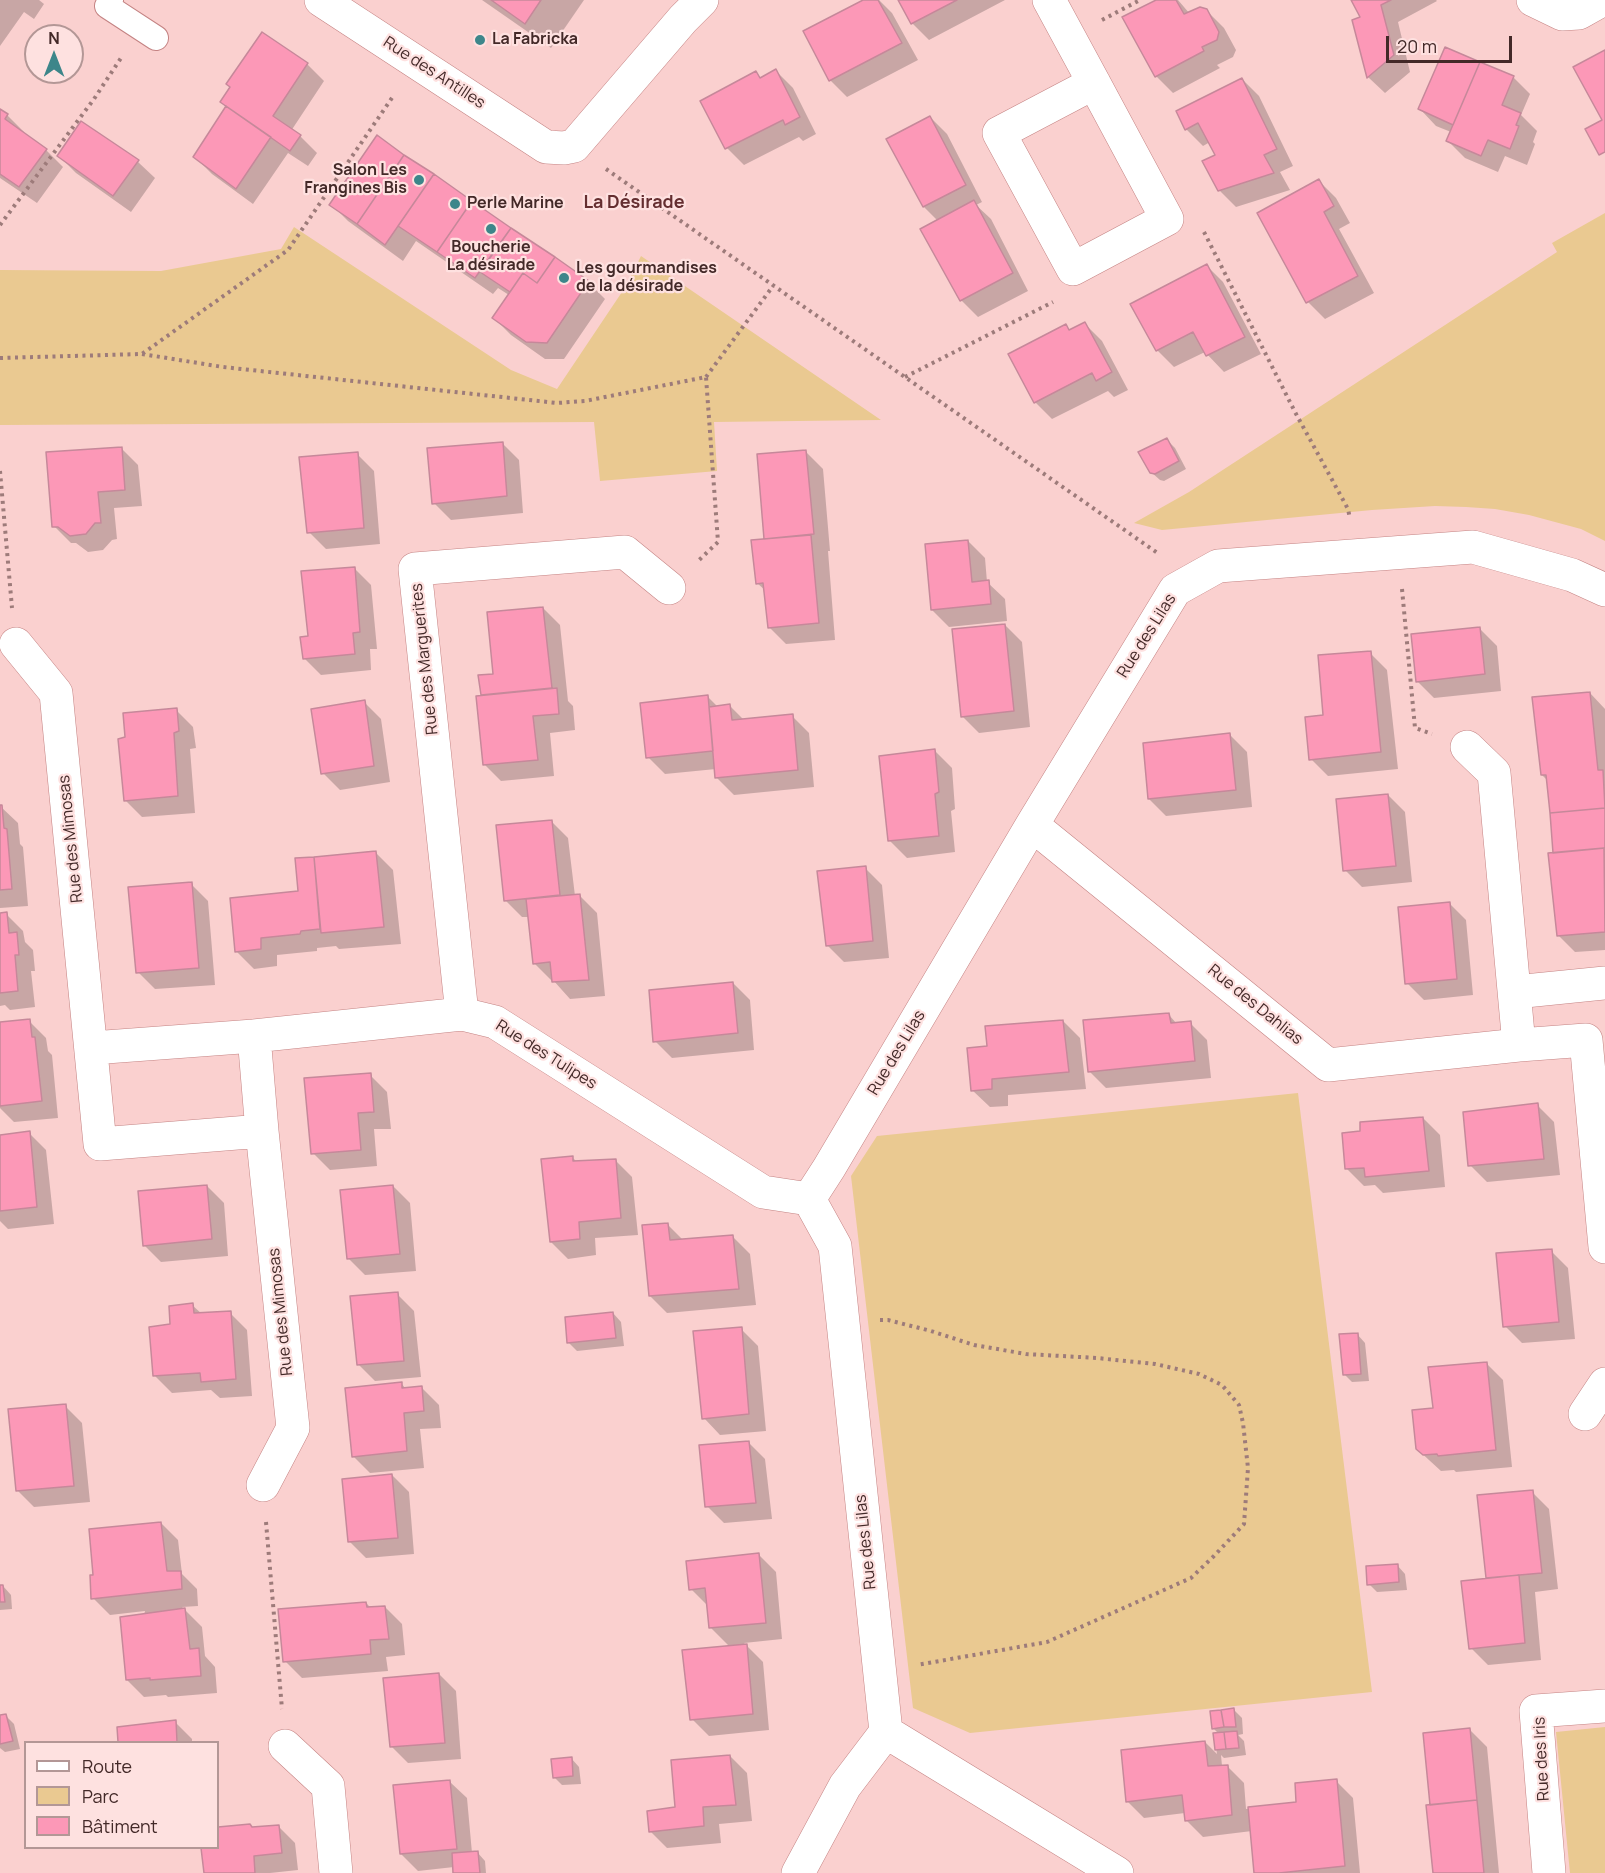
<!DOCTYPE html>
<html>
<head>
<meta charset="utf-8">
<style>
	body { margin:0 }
	#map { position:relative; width:1605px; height:1873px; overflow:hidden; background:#fad0cf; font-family:Manrope,sans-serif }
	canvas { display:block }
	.legend { position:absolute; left:24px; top:1741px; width:195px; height:108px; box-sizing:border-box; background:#fee1e0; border:2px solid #b39796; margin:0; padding:8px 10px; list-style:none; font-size:18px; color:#432928 }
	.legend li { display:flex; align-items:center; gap:12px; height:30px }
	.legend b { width:30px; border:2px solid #b39796 }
	.north { position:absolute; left:24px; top:24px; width:60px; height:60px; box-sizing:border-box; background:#fee1e0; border:2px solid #b39796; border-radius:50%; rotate:0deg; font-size:16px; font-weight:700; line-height:24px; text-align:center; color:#432928 }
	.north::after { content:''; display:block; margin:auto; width:21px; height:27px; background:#3d868a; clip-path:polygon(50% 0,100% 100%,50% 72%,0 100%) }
	.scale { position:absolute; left:1386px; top:36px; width:126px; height:27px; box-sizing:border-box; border:3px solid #432928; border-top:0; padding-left:8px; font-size:18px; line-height:21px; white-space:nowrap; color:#432928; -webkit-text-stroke:4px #fee1e0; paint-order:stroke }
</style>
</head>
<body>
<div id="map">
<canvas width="1605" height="1873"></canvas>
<ul class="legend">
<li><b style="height:8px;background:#fff"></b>Route</li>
<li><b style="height:16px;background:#eac991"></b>Parc</li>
<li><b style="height:16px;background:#fc98b7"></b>Bâtiment</li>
</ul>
<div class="north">N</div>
<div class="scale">20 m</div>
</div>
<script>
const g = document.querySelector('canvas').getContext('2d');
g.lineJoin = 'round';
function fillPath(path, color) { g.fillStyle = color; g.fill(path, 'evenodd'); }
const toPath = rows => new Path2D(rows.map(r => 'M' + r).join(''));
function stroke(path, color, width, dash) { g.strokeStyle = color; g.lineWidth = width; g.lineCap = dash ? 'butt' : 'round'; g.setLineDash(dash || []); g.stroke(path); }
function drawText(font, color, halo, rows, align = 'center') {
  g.font = font + ' Manrope,sans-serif'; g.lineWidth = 4.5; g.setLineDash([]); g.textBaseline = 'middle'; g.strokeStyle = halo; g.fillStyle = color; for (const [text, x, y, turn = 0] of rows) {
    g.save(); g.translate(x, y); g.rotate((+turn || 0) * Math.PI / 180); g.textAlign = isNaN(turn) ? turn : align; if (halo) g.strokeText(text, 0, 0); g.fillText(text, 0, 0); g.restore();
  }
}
const green = toPath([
	[1605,213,1605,541,1581,529,1529,515,1495,509,1466,507,1435,506,1372,510,1162,530,1134,523,1189,492,1557,252,1552,243],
	[294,227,511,370,557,389,626,286,641,256,881,420,714,422,717,471,600,481,594,422,0,425,0,270,161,271,281,249],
	[1298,1093,1372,1692,970,1733,913,1708,851,1176,877,1136],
	[1605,1727,1605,1873,1570,1873,1556,1732]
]);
const shadow = toPath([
	[0,0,39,0,44,4,34,19,24,12,0,46],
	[482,0,584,0,551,48],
	[867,0,879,0,892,13,918,60,847,97,830,80],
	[900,0,1005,0,929,40,912,23],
	[1159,0,1178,0,1190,14,1206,10,1224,28,1236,50,1233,57,1217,65,1220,68,1173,93,1156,76],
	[1353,0,1436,0,1437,1,1398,22,1410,72,1385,93,1368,77,1354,21,1362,17],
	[307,64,324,81,291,131,300,136,317,153,308,166,288,153,253,204,212,174,195,157,227,108,221,102],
	[776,71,793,88,816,134,803,141,799,137,744,165,727,148,756,73,762,79],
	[1513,77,1530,94,1521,115,1537,131,1533,142,1535,144,1527,165,1505,156,1498,172,1465,158,1448,141,1451,132,1436,126,1420,109],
	[1242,79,1259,96,1293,166,1280,172,1290,190,1236,207,1219,190,1217,155,1210,142,1203,146,1186,129],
	[0,111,7,115,24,132,23,134,46,150,63,167,37,203,0,178],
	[930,117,947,134,982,202,976,205,991,219,1028,291,978,317,961,300,938,221,924,207,888,139],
	[378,137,588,282,605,299,564,359,545,359,511,335,494,318,509,295,498,288,493,294,416,241,403,261,348,221,331,204],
	[59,156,138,162,155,178,131,212,76,173],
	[1319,181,1336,198,1350,223,1339,229,1374,293,1325,319,1308,302],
	[1206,265,1223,282,1261,354,1224,372,1205,352,1174,367,1157,350],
	[1085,324,1102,341,1128,390,1114,397,1108,391,1052,419,1035,402,1066,326,1071,331],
	[1167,440,1175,448,1186,469,1164,481,1160,480,1151,472],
	[502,443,519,460,523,513,451,520,434,503],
	[121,448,138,465,142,506,114,508,117,539,112,540,103,550,88,552,76,543,71,543,54,526],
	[806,452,823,469,830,551,828,551,835,640,786,644,769,627,766,591,757,583,765,540],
	[357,454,374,471,380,544,326,549,309,532],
	[968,541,985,558,987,582,1005,599,1007,621,949,627,932,610],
	[354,568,371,585,377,649,370,649,371,670,321,675,304,658,310,637],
	[543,608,560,625,568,701,573,706,575,730,550,733,554,776,501,781,484,764,483,697,480,676,495,675],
	[1005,625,1022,642,1030,727,979,733,962,716],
	[1480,629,1497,646,1501,691,1434,698,1417,681],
	[1370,653,1387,670,1398,769,1328,776,1311,759,1325,716],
	[1590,693,1605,709,1605,950,1575,952,1558,935,1555,854,1548,781,1542,775],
	[708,697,718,707,730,706,744,720,792,716,809,733,814,787,734,795,717,778,716,769,665,774,648,757],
	[364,702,381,719,390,782,340,790,323,773],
	[176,710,193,727,196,748,190,749,195,813,142,817,125,800],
	[1230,735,1247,752,1252,807,1166,816,1149,799],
	[935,751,952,768,955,809,951,811,955,852,907,858,890,841],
	[1388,795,1405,812,1412,882,1362,887,1345,870],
	[0,806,18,823,20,844,23,847,28,906,0,908],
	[551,821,568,838,575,896,580,896,597,913,605,996,570,999,553,980,551,980,534,963,530,917,522,917,505,900],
	[376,853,393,870,401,944,339,949,336,946,317,948,317,951,277,955,277,966,254,969,237,952,300,892,296,860],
	[865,868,882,885,889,958,844,962,827,945],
	[191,884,208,901,215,985,155,989,138,972],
	[1449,903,1466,920,1473,995,1424,1000,1407,983],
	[0,914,6,914,23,931,25,942,33,950,35,971,31,971,35,1007,10,1010,5,1005,0,1006],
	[733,983,750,1000,754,1050,672,1058,655,1041],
	[1169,1015,1177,1024,1190,1023,1207,1040,1211,1078,1106,1088,1089,1071],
	[29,1021,46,1038,48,1051,52,1055,58,1118,14,1122,0,1108,0,1023],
	[1063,1021,1080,1038,1086,1089,1008,1095,1008,1106,990,1107,972,1090,988,1047],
	[370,1075,387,1092,391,1129,374,1129,377,1166,330,1170,313,1153],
	[1537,1105,1554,1122,1560,1175,1487,1182,1470,1165],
	[1423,1118,1440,1135,1445,1187,1383,1193,1375,1185,1364,1186,1347,1169,1362,1132],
	[29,1133,46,1150,54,1224,8,1229,0,1221,0,1136],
	[572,1157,577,1162,615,1160,632,1177,638,1235,595,1238,596,1255,568,1259,551,1242],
	[207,1186,224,1203,228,1256,161,1262,144,1245],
	[393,1186,410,1203,416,1271,365,1275,348,1258],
	[667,1224,684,1241,733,1237,750,1254,756,1305,667,1313,650,1296],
	[1551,1251,1568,1268,1575,1339,1522,1343,1505,1326],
	[397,1294,414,1311,421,1377,375,1381,358,1364],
	[192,1305,202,1314,230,1313,247,1330,252,1396,220,1398,211,1390,172,1393,155,1376,171,1326],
	[613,1313,621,1322,624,1346,577,1351,569,1343],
	[741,1329,758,1346,766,1431,720,1435,704,1418],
	[1357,1334,1365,1343,1369,1381,1352,1382,1344,1374],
	[1486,1363,1503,1380,1512,1467,1456,1472,1454,1470,1441,1471,1417,1449,1434,1409],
	[401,1383,406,1389,422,1388,439,1405,441,1428,420,1429,424,1468,370,1473,353,1456],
	[65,1406,82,1423,90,1502,34,1507,17,1490],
	[748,1442,765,1459,772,1519,724,1523,707,1506],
	[392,1475,409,1492,414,1554,366,1558,349,1541],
	[1532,1492,1549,1509,1558,1589,1535,1592,1541,1660,1488,1665,1471,1648,1488,1579,1479,1496],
	[161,1523,178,1540,182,1574,197,1589,198,1606,182,1607,202,1627,205,1656,215,1667,217,1693,168,1697,166,1695,144,1697,127,1680,145,1611,110,1615,93,1598],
	[759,1555,776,1572,782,1639,744,1643,763,1662,769,1730,709,1736,692,1719,730,1647,711,1628,708,1606,691,1589],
	[1397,1565,1405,1574,1407,1590,1377,1592,1369,1584],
	[3,1586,11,1595,12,1609,0,1610,0,1587],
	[366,1603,371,1608,385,1607,402,1624,405,1655,386,1657,388,1671,302,1678,285,1661],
	[439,1674,456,1691,461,1759,408,1763,391,1746],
	[1234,1710,1242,1718,1243,1734,1238,1735,1244,1741,1246,1755,1224,1758,1221,1755,1222,1766,1227,1766,1244,1783,1246,1809,1298,1804,1336,1781,1353,1798,1360,1873,1256,1873,1252,1831,1203,1837,1186,1820,1185,1813,1144,1818,1127,1801,1205,1742,1217,1754,1214,1734,1219,1734,1213,1728],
	[0,1716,6,1716,14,1724,20,1749,5,1752,0,1748],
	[175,1722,192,1739,192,1742,120,1742,118,1728],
	[1470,1730,1487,1747,1499,1873,1435,1873,1431,1806],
	[730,1756,747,1773,752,1821,719,1824,721,1843,667,1848,650,1831,677,1809],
	[571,1758,579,1767,581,1784,562,1785,554,1777],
	[450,1782,467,1798,472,1853,477,1852,485,1861,486,1873,455,1873,454,1867,418,1871,401,1854],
	[250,1826,252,1828,278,1826,295,1843,298,1870,270,1873,205,1873,203,1848,218,1848,218,1828]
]);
const building = toPath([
	[491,0,541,0,525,24,491,0],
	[863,0,878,0,902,43,829,81,803,31,863,0],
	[898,0,957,0,911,24,898,0],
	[1156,0,1176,0,1184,14,1200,7,1207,9,1219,32,1217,40,1202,47,1204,51,1155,77,1122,17,1156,0],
	[1351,0,1391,0,1381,5,1394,55,1367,78,1352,20,1360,17,1351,0],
	[262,32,308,63,273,116,301,135,290,151,220,102,230,87,226,84,262,32],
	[1445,47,1480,62,1453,125,1418,109,1445,47],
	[1605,50,1605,152,1599,155,1585,129,1602,120,1573,67,1605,50],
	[1480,62,1514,76,1502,105,1521,113,1516,125,1519,126,1510,149,1488,140,1481,156,1446,141,1480,62],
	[776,69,800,117,785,125,783,120,725,149,700,101,756,71,760,78,776,69],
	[1242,78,1277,149,1264,155,1274,173,1218,191,1202,161,1215,155,1198,123,1185,130,1176,111,1242,78],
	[226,106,271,137,236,189,193,157,226,106],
	[0,109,8,114,5,119,47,149,19,187,0,174,0,109],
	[930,116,966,185,923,207,886,139,930,116],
	[81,121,139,160,113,196,57,156,81,121],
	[377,135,404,155,357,224,329,205,377,135],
	[404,155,434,174,385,245,357,224,404,155],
	[434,174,472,201,437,252,398,226,434,174],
	[1319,179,1334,206,1324,212,1358,276,1306,303,1257,213,1319,179],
	[974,200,1013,273,960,301,920,229,974,200],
	[472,201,511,228,475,278,437,252,472,201],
	[511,228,555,257,537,283,523,273,510,292,480,272,511,228],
	[555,257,589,281,547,343,526,342,492,318,523,273,537,283,555,257],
	[1207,264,1245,337,1206,356,1193,332,1156,351,1130,304,1207,264],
	[1085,322,1112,372,1096,381,1092,373,1034,403,1008,354,1066,324,1069,330,1085,322],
	[1167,438,1179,461,1155,474,1150,473,1138,452,1167,438],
	[503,442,507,496,432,504,427,448,503,442],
	[122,447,125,490,98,492,101,523,95,523,86,534,70,536,58,527,52,527,46,452,122,447],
	[806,450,814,534,764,539,757,454,806,450],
	[358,452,364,528,307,533,299,457,358,452],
	[811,535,819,623,768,628,763,583,756,584,751,540,811,535],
	[968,540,972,582,989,580,991,604,931,610,925,544,968,540],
	[355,567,360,632,353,633,355,654,303,659,300,637,308,636,301,571,355,567],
	[543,607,552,688,481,695,478,675,493,674,487,612,543,607],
	[1005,624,1014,711,961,717,952,629,1005,624],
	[1480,627,1485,674,1416,682,1411,634,1480,627],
	[1371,651,1381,752,1309,760,1305,717,1323,715,1318,655,1371,651],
	[557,688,559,714,533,716,538,760,483,765,476,696,557,688],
	[1590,692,1598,770,1603,770,1605,808,1550,813,1546,775,1541,775,1532,697,1590,692],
	[708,695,713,751,646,758,640,703,708,695],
	[365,700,374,766,321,774,311,709,365,700],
	[730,704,732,720,793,714,798,770,715,778,709,707,730,704],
	[177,708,179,731,174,733,178,796,124,801,118,739,125,737,123,713,177,708],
	[1230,733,1236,790,1148,799,1143,743,1230,733],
	[935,749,939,792,935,794,939,836,888,841,879,756,935,749],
	[1388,794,1396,866,1343,871,1336,799,1388,794],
	[0,805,2,805,4,828,7,829,12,889,0,890,0,805],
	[1605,808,1605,848,1553,853,1550,813,1605,808],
	[552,820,560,895,504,901,496,825,552,820],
	[1604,848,1605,932,1557,936,1548,853,1604,848],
	[376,851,384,927,321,933,314,857,376,851],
	[314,857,320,929,301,931,300,934,261,938,261,949,235,952,230,898,298,891,295,858,314,857],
	[866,866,873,941,826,946,817,871,866,866],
	[192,882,199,968,136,973,128,887,192,882],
	[580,894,589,980,552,982,550,962,533,964,526,899,580,894],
	[1450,902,1457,979,1405,984,1398,907,1450,902],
	[7,912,9,933,17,932,19,955,15,955,18,991,0,993,0,913,7,912],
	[733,982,738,1033,653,1042,649,990,733,982],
	[1169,1013,1171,1023,1191,1021,1195,1061,1088,1072,1083,1020,1169,1013],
	[30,1019,32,1037,35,1037,42,1101,0,1106,0,1022,30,1019],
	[1063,1020,1069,1072,992,1079,992,1089,971,1091,967,1048,987,1046,985,1026,1063,1020],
	[371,1073,374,1112,358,1113,361,1150,311,1154,304,1078,371,1073],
	[1538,1103,1544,1159,1468,1166,1463,1112,1538,1103],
	[1423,1117,1429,1171,1365,1177,1364,1168,1345,1169,1342,1133,1360,1131,1360,1122,1423,1117],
	[30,1131,37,1207,0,1211,0,1135,30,1131],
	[573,1156,573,1161,616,1159,621,1218,579,1222,580,1239,550,1242,541,1159,573,1156],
	[207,1185,212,1239,143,1246,138,1191,207,1185],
	[393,1185,400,1254,347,1259,340,1190,393,1185],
	[668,1223,670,1240,733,1235,739,1289,649,1296,642,1225,668,1223],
	[1552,1249,1559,1322,1503,1327,1496,1253,1552,1249],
	[398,1292,404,1361,357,1365,350,1296,398,1292],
	[193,1303,194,1313,231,1311,236,1379,201,1382,200,1373,153,1376,149,1327,170,1324,169,1306,193,1303],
	[613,1312,616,1338,567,1343,565,1317,613,1312],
	[742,1327,749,1414,702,1419,693,1331,742,1327],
	[1358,1333,1361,1374,1343,1375,1339,1334,1358,1333],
	[1487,1362,1496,1450,1438,1456,1437,1454,1423,1455,1416,1449,1412,1410,1433,1408,1428,1367,1487,1362],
	[402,1382,402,1388,422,1386,424,1411,404,1413,407,1451,352,1457,345,1388,402,1382],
	[66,1404,74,1486,16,1491,8,1409,66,1404],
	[749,1441,756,1503,705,1507,699,1445,749,1441],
	[392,1474,398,1538,348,1542,342,1479,392,1474],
	[1533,1490,1542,1573,1486,1578,1477,1495,1533,1490],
	[161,1522,167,1571,181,1571,182,1589,91,1599,90,1575,93,1575,89,1529,161,1522],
	[759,1553,766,1623,709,1628,705,1588,689,1590,686,1561,759,1553],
	[1398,1564,1399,1582,1367,1585,1366,1566,1398,1564],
	[1519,1575,1525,1643,1469,1649,1461,1581,1519,1575],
	[0,1585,3,1585,5,1602,0,1602,0,1585],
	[366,1602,367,1607,385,1606,389,1639,370,1640,371,1654,283,1662,278,1609,366,1602],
	[185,1608,190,1649,199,1648,201,1676,150,1680,150,1678,126,1680,120,1617,185,1608],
	[747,1644,753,1714,690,1720,682,1650,747,1644],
	[439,1673,445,1743,390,1747,383,1678,439,1673],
	[1234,1708,1236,1727,1224,1727,1221,1710,1234,1708],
	[1221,1710,1224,1727,1212,1729,1210,1711,1221,1710],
	[6,1714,13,1741,0,1744,0,1715,6,1714],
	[176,1720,177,1742,118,1742,117,1727,176,1720],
	[1470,1728,1477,1800,1430,1805,1423,1733,1470,1728],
	[1237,1731,1239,1748,1226,1749,1224,1732,1237,1731],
	[1224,1732,1226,1749,1215,1750,1213,1733,1224,1732],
	[1205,1741,1208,1766,1228,1765,1232,1815,1185,1821,1182,1795,1126,1802,1121,1750,1205,1741],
	[730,1755,736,1805,703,1807,704,1826,649,1832,647,1811,675,1807,671,1760,730,1755],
	[572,1757,573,1776,553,1778,551,1759,572,1757],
	[1337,1779,1345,1866,1279,1873,1254,1873,1248,1807,1296,1802,1295,1783,1337,1779],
	[450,1780,457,1849,400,1854,393,1785,450,1780],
	[1477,1800,1484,1873,1433,1873,1426,1805,1477,1800],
	[250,1824,252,1827,279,1825,282,1853,254,1856,255,1873,204,1873,201,1848,218,1848,218,1827,250,1824],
	[478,1851,480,1873,453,1873,452,1853,478,1851]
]);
const path = toPath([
	[1102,20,1140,0],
	[606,169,1159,554],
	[0,225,94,99,123,55],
	[1204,232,1295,412,1348,509,1350,519],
	[142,354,223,367,557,403,585,401,706,377,718,542,697,562],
	[0,358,142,354,288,250,394,95],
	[706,377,773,286],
	[905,377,1053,302],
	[0,471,12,608],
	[1402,589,1415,728,1432,734],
	[880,1320,888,1320,931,1331,974,1345,1026,1354,1097,1358,1155,1364,1199,1374,1222,1385,1239,1405,1243,1423,1248,1468,1244,1524,1214,1556,1191,1578,1047,1642,917,1665],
	[266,1522,282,1709]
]);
const service = toPath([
	[111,0,107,6,156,38]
]);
const minor = toPath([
	[321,0,546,147,564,148,574,146,683,19,702,0],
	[1049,0,1094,83,1167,219,1073,269,999,133,1094,83],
	[1533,0,1562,14,1579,13,1602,0],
	[16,644,56,693,100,1144,262,1131,293,1428,263,1485],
	[1467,747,1494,773,1519,1045],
	[1032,825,1328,1065,1519,1045,1586,1040,1605,1247],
	[1515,992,1605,983],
	[462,1014,415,569,625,552,669,588],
	[254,1036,462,1014,495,1022,763,1192,809,1199],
	[92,1048,254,1036,262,1131],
	[1585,1414,1605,1384],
	[285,1746,328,1786,336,1873],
	[798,1873,845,1786,886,1732],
	[1117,1873,886,1732,835,1246,809,1199,829,1168,1032,825,1175,590,1218,566,1473,547,1572,575,1605,590],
	[1549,1873,1536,1711,1605,1706]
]);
const markers = [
	[480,40,6,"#3d868a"],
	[419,180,6,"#3d868a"],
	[455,204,6,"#3d868a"],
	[491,229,6,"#3d868a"],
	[564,278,6,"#3d868a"]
];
const poiNames = [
	["La Fabricka",492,40],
	["Salon Les",407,171,"right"],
	["Frangines Bis",407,189,"right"],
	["Perle Marine",467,204],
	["Boucherie",491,248,"center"],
	["La désirade",491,266,"center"],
	["Les gourmandises",576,269],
	["de la désirade",576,287]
];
const streetNames = [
	["Rue des Antilles",434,73,33],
	["Rue des Lilas",1147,636,-58],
	["Rue des Marguerites",425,659,-96],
	["Rue des Mimosas",71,839,-96],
	["Rue des Dahlias",1255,1005,39],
	["Rue des Lilas",897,1053,-59],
	["Rue des Tulipes",546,1055,32],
	["Rue des Mimosas",281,1312,-96],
	["Rue des Lilas",866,1542,-96],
	["Rue des Iris",1542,1759,-93]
];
const neighbourhoodNames = [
	["La Désirade",634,203]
];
fillPath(green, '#eac991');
fillPath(shadow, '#0003');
fillPath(building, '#fc98b7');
stroke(building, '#c6889a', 1.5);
stroke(service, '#c48383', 26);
stroke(minor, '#c48383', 34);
stroke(path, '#9d7b7a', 4, [3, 4.5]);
stroke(service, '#fff', 24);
stroke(minor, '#fff', 33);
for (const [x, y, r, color] of markers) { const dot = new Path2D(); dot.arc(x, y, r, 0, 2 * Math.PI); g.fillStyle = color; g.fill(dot); stroke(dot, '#fee1e0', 2); }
drawText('bold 16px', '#432928', '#fee1e0', poiNames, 'left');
drawText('16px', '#432928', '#fee1e0', streetNames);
drawText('bold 18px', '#652e30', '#fee1e0', neighbourhoodNames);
</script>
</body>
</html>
